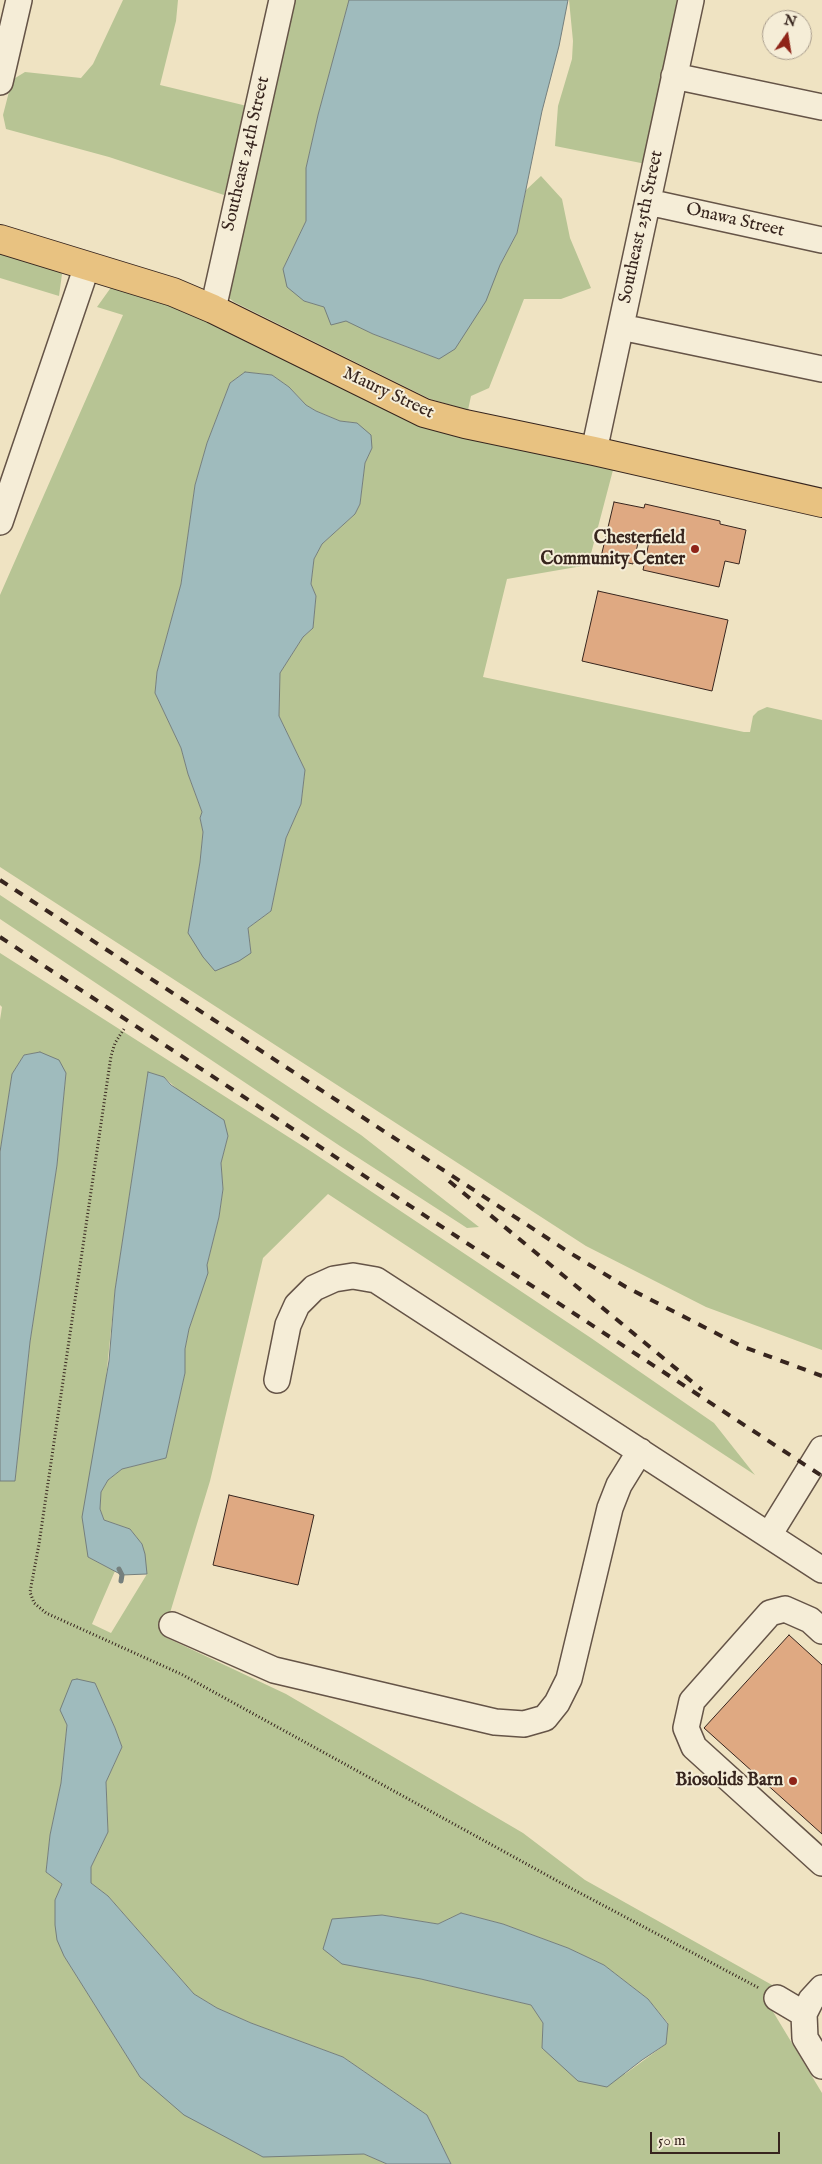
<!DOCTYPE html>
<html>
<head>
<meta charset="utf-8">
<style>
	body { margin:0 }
	#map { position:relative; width:822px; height:2164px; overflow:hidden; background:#efe3c2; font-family:"IM FELL English",serif }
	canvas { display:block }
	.north { position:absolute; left:762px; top:10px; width:50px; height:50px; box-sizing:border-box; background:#f5edd7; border:1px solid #a99d8d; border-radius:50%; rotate:13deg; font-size:14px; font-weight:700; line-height:20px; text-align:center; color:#37251e }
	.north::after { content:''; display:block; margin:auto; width:18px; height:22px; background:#8f2418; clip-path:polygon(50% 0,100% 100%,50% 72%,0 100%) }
	.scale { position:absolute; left:650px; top:2132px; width:130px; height:22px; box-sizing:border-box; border:2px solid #37251e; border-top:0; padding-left:6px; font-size:15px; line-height:18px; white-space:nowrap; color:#37251e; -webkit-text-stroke:4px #f5edd7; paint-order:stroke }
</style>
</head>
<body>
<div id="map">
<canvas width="822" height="2164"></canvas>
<div class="north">N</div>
<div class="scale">50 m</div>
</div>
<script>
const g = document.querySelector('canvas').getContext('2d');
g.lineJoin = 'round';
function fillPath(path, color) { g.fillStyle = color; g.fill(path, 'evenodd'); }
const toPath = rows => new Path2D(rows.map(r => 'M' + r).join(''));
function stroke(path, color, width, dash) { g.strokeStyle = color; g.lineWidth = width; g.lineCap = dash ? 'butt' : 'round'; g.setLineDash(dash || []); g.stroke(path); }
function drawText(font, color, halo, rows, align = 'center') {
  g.font = font + ' "IM FELL English",serif'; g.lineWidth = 4; g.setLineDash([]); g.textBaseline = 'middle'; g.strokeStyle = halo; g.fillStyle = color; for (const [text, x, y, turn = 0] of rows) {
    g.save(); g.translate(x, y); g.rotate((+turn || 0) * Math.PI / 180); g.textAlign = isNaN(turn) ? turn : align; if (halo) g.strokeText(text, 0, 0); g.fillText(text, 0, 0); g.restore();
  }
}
const green = toPath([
	[123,0,178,0,176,21,160,85,247,106,224,195,109,157,6,129,3,115,12,80,25,72,81,78,93,64],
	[294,0,349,0,318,115,306,168,306,221,283,269,304,301,325,307,373,334,439,359,500,265,517,233,526,190,541,176,562,199,570,238,591,288,561,299,524,299,489,388,471,396,468,410,430,399,234,302,229,298],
	[569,0,680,0,646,164,555,146,558,106,572,59,573,41],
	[0,251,58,269,62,274,59,296,0,278],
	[112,286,180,308,445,433,613,470,588,565,507,579,483,677,744,732,750,732,753,716,758,711,767,707,822,720,822,1350,706,1307,586,1246,0,867,0,595,123,315,97,307],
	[245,372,272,375,289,387,306,405,316,411,340,421,357,423,372,448,365,463,360,504,355,514,322,544,314,559,311,584,316,596,313,628,303,637,280,673,279,716,305,770,301,804,286,838,271,911,248,928,251,953,188,933,200,862,203,832,200,818,202,812,188,774,181,748,155,693,157,672,181,584,195,485,207,443,230,383],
	[0,895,361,1135,479,1227,467,1228,340,1146,0,919],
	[0,953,312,1152,591,1338,714,1423,755,1475,328,1194,263,1258,210,1481,163,1636,286,1694,523,1833,585,1880,781,1990,769,2005,822,2093,822,2164,451,2164,427,2115,343,2057,251,2023,217,2008,194,1994,108,1896,91,1883,91,1867,108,1832,106,1782,122,1747,115,1728,95,1683,61,1710,67,1725,61,1783,50,1835,46,1872,62,1884,55,1900,64,1956,140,2077,327,2153,364,2154,387,2164,0,2164,0,1481,15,1481,30,1342,57,1165,66,1073,40,1052,24,1055,12,1074,0,1152,0,1020,2,1007,0,1005],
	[148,1072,164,1077,228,1136,221,1163,223,1189,219,1217,207,1265,207,1273,189,1329,185,1349,185,1373,166,1458,122,1469,108,1480,101,1492,100,1509,104,1520,130,1529,142,1544,147,1574,111,1633,92,1624,115,1571,88,1557,115,1290],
	[461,1913,503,1924,568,1948,604,1965,648,1999,668,2023,666,2044,625,2074,542,2049,543,2023,531,2005,421,1979,382,1915,438,1924]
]);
const water = toPath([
	[349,0,568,0,559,46,542,111,517,233,500,265,486,301,455,349,439,359,373,334,346,321,331,325,324,307,304,301,287,287,283,269,306,221,306,168,318,115,349,0],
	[245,372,272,375,289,387,306,405,316,411,340,421,357,423,371,435,372,448,365,463,360,504,355,514,322,544,314,559,311,584,316,596,313,628,303,637,280,673,279,716,305,770,301,804,286,838,271,911,248,928,251,953,239,961,215,971,203,957,188,933,200,862,203,832,200,818,202,812,188,774,181,748,155,693,157,672,181,584,195,485,207,443,230,383,245,372],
	[40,1052,59,1060,66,1073,57,1165,30,1342,15,1481,0,1481,0,1152,12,1074,24,1055,40,1052],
	[148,1072,164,1077,171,1085,224,1120,228,1136,221,1163,223,1189,219,1217,207,1265,208,1273,189,1329,185,1349,185,1373,166,1458,122,1469,108,1480,101,1492,100,1509,104,1520,130,1529,142,1544,145,1554,147,1574,122,1575,88,1557,82,1517,109,1361,115,1290,148,1072],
	[77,1679,95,1683,115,1728,122,1747,106,1782,108,1832,91,1867,91,1883,108,1896,194,1994,217,2008,251,2023,343,2057,427,2115,451,2164,387,2164,364,2154,263,2157,184,2115,140,2077,64,1956,57,1940,55,1925,55,1900,62,1884,46,1872,50,1835,61,1783,67,1725,60,1710,72,1680,77,1679],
	[461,1913,503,1924,568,1948,604,1965,648,1999,668,2024,666,2044,642,2060,607,2087,578,2081,542,2048,543,2023,531,2005,421,1979,342,1964,323,1949,332,1919,382,1915,438,1924,461,1913]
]);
const stream = toPath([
	[119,1569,122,1575,121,1581]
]);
const building = toPath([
	[614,502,644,508,645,504,720,521,720,524,746,530,739,564,725,561,719,587,643,570,649,542,639,539,633,564,601,557,614,502],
	[598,591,728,620,712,691,582,661,598,591],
	[229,1495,314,1515,298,1585,213,1565,229,1495],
	[789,1635,822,1665,822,1834,704,1728,789,1635]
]);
const path = toPath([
	[124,1029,115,1043,111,1056,39,1544,30,1592,34,1603,46,1613,181,1674,563,1884,759,1988]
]);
const minor = toPath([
	[674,76,822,107],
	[0,82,19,0],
	[648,202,822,240],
	[213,309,282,0],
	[621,327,822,369],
	[594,451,691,0],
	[0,522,87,266],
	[277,1380,288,1325,297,1305,314,1288,334,1279,353,1276,376,1280,822,1570],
	[769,1535,822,1449],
	[172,1625,274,1670,495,1722,524,1724,545,1718,557,1703,569,1679,610,1508,619,1485,640,1451],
	[822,1631,810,1620,785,1609,770,1613,692,1701,686,1728,694,1747,822,1863],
	[822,1988,811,2000,804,2014,805,2038,822,2066],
	[777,1998,804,2014]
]);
const major = toPath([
	[0,239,173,292,213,309,424,413,465,424,594,451,822,503]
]);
const rail = toPath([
	[0,880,567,1251,626,1287,741,1346,822,1376],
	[0,937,822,1476],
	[449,1181,702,1390]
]);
const markers = [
	[695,549,5,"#8f2418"],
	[793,1781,5,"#8f2418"]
];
const streetNames = [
	["Southeast 24th Street",247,154,-77],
	["Onawa Street",735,221,13],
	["Southeast 25th Street",642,227,-78],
	["Maury Street",388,394,25]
];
const poiNames = [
	["Chesterfield",685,539],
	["Community Center",685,560],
	["Biosolids Barn",783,1781]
];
fillPath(green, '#b7c494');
fillPath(water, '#9fbbbd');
stroke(water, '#757f7d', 1);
stroke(stream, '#757f7d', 5);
fillPath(building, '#dfa982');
stroke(building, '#37251e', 1);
stroke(minor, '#655447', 28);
stroke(major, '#37251e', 30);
stroke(path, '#37251e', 3, [1, 2.5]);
stroke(minor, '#f5edd7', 25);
stroke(major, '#e8c281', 28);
stroke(rail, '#37251e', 4, [9, 9]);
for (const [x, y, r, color] of markers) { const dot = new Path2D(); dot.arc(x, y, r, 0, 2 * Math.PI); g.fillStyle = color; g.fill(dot); stroke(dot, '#f5edd7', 2); }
drawText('18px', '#37251e', '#f5edd7', streetNames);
drawText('bold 18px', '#37251e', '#f5edd7', poiNames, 'right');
</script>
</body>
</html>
